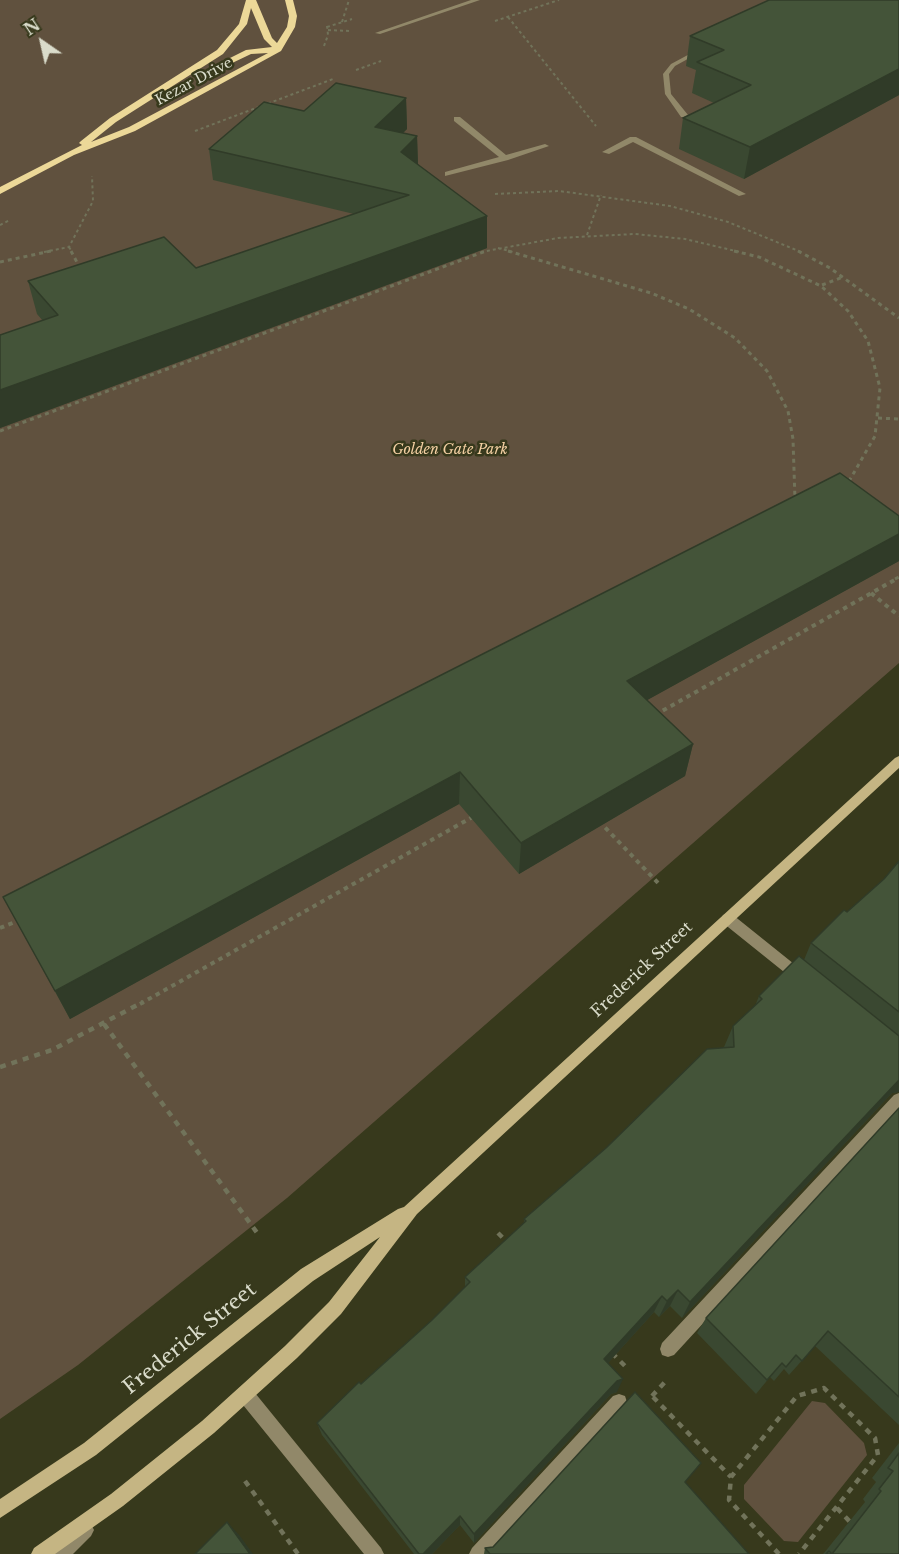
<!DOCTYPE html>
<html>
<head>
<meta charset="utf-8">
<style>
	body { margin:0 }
	#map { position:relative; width:899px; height:1554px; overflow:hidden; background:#37391c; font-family:"Libre Baskerville",serif }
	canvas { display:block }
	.north { position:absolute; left:12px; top:12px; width:60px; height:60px; -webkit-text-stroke:4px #37391c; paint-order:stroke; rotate:326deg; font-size:16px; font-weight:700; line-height:24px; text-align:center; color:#dadccb }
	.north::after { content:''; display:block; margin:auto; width:21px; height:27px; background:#dadccb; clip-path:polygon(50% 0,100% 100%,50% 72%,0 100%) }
</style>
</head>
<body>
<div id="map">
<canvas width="899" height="1554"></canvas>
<div class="north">N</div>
</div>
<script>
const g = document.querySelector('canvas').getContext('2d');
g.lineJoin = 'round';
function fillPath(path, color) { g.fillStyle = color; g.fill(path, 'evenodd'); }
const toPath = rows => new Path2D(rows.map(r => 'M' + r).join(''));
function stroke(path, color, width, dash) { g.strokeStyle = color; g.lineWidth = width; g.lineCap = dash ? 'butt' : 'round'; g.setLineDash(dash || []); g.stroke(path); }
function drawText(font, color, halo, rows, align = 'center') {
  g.font = font + ' "Libre Baskerville",serif'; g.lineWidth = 5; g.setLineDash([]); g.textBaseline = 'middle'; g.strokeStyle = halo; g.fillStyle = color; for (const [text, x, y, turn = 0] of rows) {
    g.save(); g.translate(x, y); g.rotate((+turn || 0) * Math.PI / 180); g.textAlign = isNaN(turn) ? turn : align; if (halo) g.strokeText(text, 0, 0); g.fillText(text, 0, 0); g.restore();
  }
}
const green = toPath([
	[0,0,899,0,899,663,287,1198,78,1365,0,1419],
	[812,1401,825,1403,864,1443,867,1455,798,1542,784,1541,744,1499,744,1485]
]);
const pathFar3 = toPath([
	[508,17,596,126],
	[495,21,559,0],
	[342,22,349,0],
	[327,27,352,19],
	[328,30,351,31],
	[324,46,328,35,327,26],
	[356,70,381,61],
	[195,131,333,79],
	[495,194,559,191,670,206,728,222,801,252],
	[0,225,10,220],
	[587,235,601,195],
	[69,247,72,252],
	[498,248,513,252],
	[44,252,69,247,93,201,92,176],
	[481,252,558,238,635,234,685,239,740,252]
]);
const pathFar2 = toPath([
	[71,251,80,268],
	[508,251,651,293,689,309,735,338,767,371,788,411,793,439,795,500],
	[734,251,759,257,821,286,848,311,868,341,880,388,875,436,848,483],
	[798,251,830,268,899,318],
	[0,262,51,251],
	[822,285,843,277],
	[878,418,899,419],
	[0,431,486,251],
	[895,579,899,577]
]);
const pathFar1 = toPath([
	[871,593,899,616],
	[655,715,898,578],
	[599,821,660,885],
	[0,928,20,920],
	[140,1004,476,815]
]);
const path = toPath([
	[104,1024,258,1234],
	[0,1067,52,1050,143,1002],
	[498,1233,508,1243],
	[612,1353,628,1369],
	[652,1396,665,1382],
	[653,1397,731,1477],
	[245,1481,298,1554],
	[837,1508,852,1524],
	[779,1554,729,1500,731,1477,797,1396,824,1388,875,1438,878,1455,799,1554]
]);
const service = toPath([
	[699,49,704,50,675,66,669,74,671,94,688,115,684,117,681,117,665,94,663,74,671,64,699,49],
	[454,117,460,117,506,155,545,144,549,146,508,160,445,176,445,172,499,157,454,121,454,117],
	[630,137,636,137,746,194,739,196,633,142,609,154,602,152,630,137],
	[728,913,733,915,804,972,806,976,804,980,799,982,794,980,723,923,721,919,723,915,728,913],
	[899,1093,899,1110,674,1355,668,1357,662,1355,660,1349,662,1343,894,1095,899,1093],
	[245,1386,251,1388,381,1548,384,1554,364,1554,239,1400,237,1394,239,1388,245,1386],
	[619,1394,625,1396,627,1402,625,1408,490,1554,469,1554,472,1548,613,1396,619,1394]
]);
const pedestrian = toPath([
	[471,0,480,0,380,34,375,33,471,0]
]);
const minor = toPath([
	[85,1521,91,1524,94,1530,91,1536,73,1554,51,1554,54,1548,79,1524,85,1521]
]);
const secondary = toPath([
	[899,756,899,768,417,1214,341,1314,297,1358,214,1433,123,1506,55,1554,31,1554,34,1548,111,1494,202,1421,285,1346,329,1302,380,1237,313,1281,96,1455,0,1518,0,1499,84,1443,301,1269,398,1209,404,1207,895,758,899,756]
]);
const primary = toPath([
	[246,0,256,0,272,38,277,43,287,27,289,16,285,0,293,0,297,16,295,27,281,51,135,131,74,155,0,194,0,187,82,145,79,143,81,141,110,118,217,50,239,24,246,0],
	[251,8,264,39,272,47,246,50,198,74,205,76,251,54,268,53,129,127,91,142,116,122,223,54,247,24,251,8]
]);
const wall = toPath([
	[899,0,899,95,744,179,679,149,683,118,714,103,692,93,696,70,686,66,690,36],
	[406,98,407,129,403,133,417,136,418,164,487,248,0,428,0,335,43,321,37,314,28,281,196,268,354,214,213,180,209,149,304,111],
	[899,516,899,561,647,700,693,744,685,776,519,874,459,804,70,1019,3,897],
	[899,861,899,1092,892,1093,682,1318,670,1306,659,1317,654,1312,608,1363,617,1392,611,1394,474,1543,460,1525,432,1554,414,1554,322,1435,317,1423,432,1320,465,1287,465,1277,524,1223,524,1219,724,1047,733,1026,755,1006,759,996,804,960,811,943,884,879],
	[899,1108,899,1425,815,1346,789,1375,784,1369,774,1381,770,1377,756,1394,697,1333,706,1318],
	[899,1443,899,1554,823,1554,824,1553,865,1502,863,1499,876,1482,872,1478],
	[685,1482,749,1554,484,1554,485,1548,493,1547]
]);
const shadedWall = toPath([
	[899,69,899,95,744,179,750,147],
	[406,98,407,129,377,158,375,127],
	[417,136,418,168,401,152],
	[487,216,487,248,0,428,0,390],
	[899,534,899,561,622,714,627,681],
	[693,744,685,776,519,874,521,843],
	[460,772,459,804,70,1019,55,991],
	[899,1080,899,1092,892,1093,682,1318,690,1302],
	[678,1290,670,1306,659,1317,667,1301],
	[662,1296,654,1312,599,1373,604,1359],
	[623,1379,617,1392,611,1394,474,1543,474,1534,617,1381],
	[460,1516,460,1525,432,1554,423,1554],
	[227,1522,240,1536,253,1554,250,1554]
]);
const building = toPath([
	[769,0,899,0,899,69,750,147,683,118,751,85,697,62,724,50,690,36,769,0],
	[336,83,406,98,375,127,417,136,401,152,487,216,0,390,0,335,58,315,28,281,164,237,196,268,409,195,209,149,264,102,304,111,336,83],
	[840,473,899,516,899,534,627,681,693,744,521,843,460,772,55,991,3,897,840,473],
	[899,861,899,1012,811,943,844,910,847,912,884,879,899,861],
	[799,956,899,1036,899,1080,690,1302,678,1290,667,1301,662,1296,604,1359,623,1379,617,1381,474,1534,460,1516,423,1554,419,1554,317,1423,359,1382,361,1384,432,1320,470,1282,465,1277,526,1221,524,1219,606,1148,707,1049,734,1047,733,1026,762,999,759,996,799,956],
	[899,1108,899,1397,828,1331,802,1361,796,1355,786,1367,782,1363,767,1380,706,1318,899,1108],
	[635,1392,701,1463,685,1482,749,1554,490,1554,485,1548,493,1547,635,1392],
	[899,1453,899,1554,826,1554,829,1551,832,1554,881,1491,879,1489,893,1471,888,1468,899,1453],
	[227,1522,250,1554,195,1554,227,1522]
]);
const farStreetnames = [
	["Kezar Drive",194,82,-28]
];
const farParknames = [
	["Golden Gate Park",450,450]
];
const streetNames = [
	["Frederick Street",642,970,-43]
];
const nearStreetnames = [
	["Frederick Street",190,1339,-39]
];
fillPath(green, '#60513e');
stroke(pathFar3, '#71735a', 2, [3, 3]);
stroke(pathFar2, '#71735a', 3, [4, 4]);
stroke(pathFar1, '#71735a', 4, [4.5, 4.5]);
stroke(path, '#71735a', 4.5, [6, 6]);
fillPath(service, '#918869');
fillPath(pedestrian, '#918869');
fillPath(minor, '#918869');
fillPath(secondary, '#c5b583');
fillPath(primary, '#ecd898');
fillPath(wall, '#3a4831');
fillPath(shadedWall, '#303b28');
fillPath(building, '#445439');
stroke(building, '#303b28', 1.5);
drawText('14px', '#dadccb', '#37391c', farStreetnames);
drawText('italic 14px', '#f4d0a3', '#37391c', farParknames);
drawText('16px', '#dadccb', '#37391c', streetNames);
drawText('20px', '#dadccb', '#37391c', nearStreetnames);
</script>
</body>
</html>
